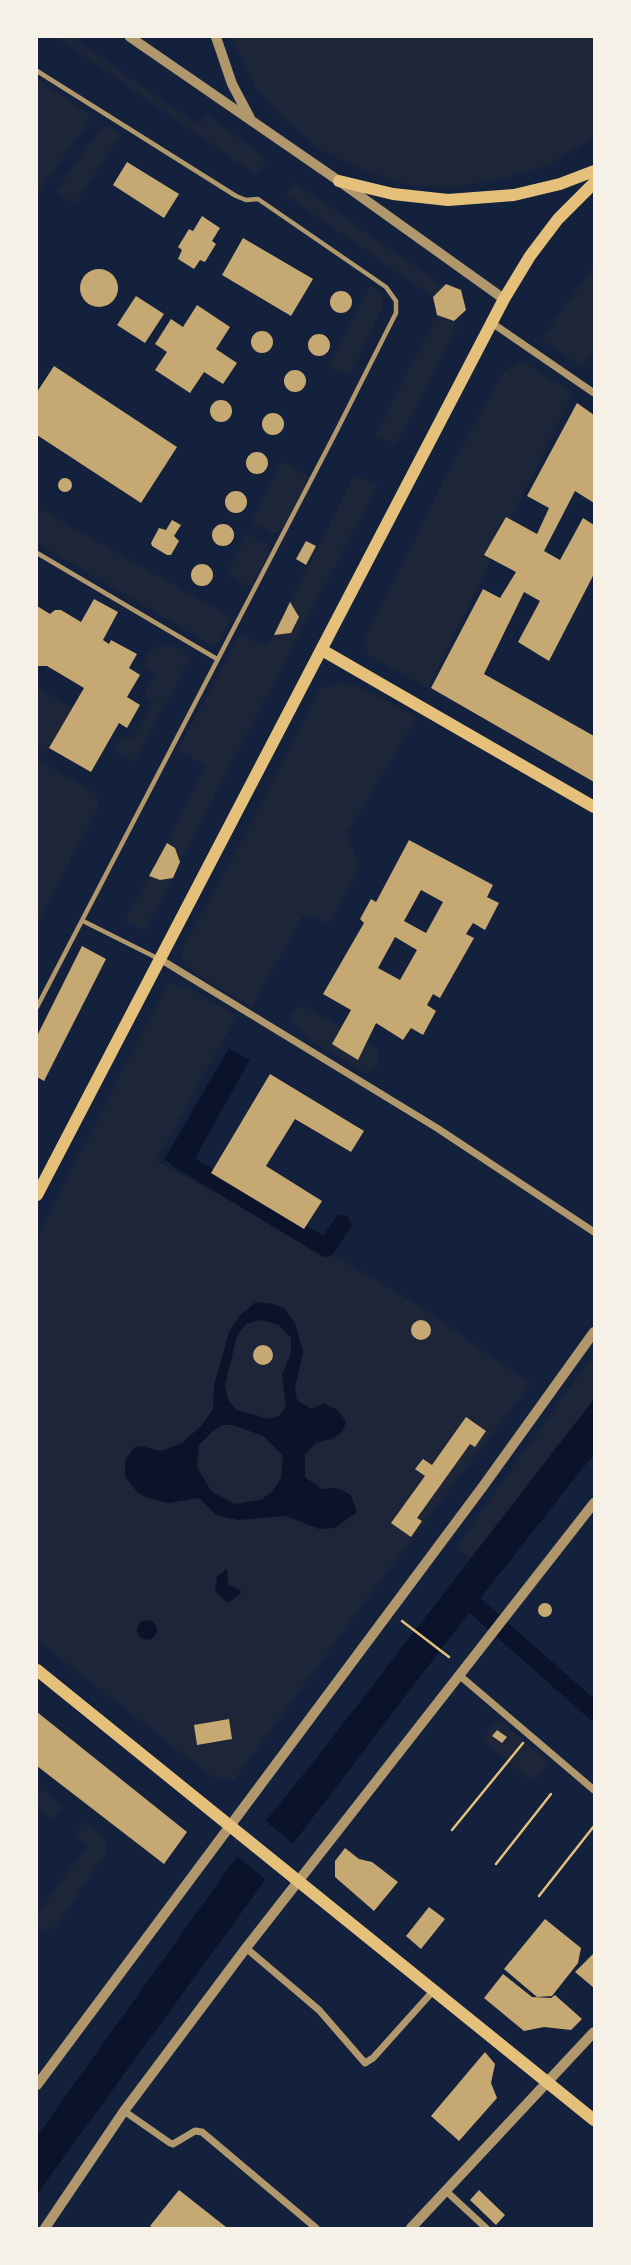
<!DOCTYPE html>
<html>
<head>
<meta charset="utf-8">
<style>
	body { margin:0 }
	#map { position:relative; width:631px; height:2265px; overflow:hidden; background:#14213d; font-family:"Noto Sans",sans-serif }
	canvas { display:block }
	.frame { position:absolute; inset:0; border:38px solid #f6f1e7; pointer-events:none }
</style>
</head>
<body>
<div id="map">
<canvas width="631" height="2265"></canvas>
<div class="frame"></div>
</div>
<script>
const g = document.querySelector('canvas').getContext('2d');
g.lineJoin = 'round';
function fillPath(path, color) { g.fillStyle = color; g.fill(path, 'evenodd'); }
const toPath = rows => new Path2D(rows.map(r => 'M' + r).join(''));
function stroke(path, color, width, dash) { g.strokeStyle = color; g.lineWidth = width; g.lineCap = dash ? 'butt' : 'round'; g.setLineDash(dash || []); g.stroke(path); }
const green = toPath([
	[56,37,72,37,198,125,206,114,263,156,265,163,256,175],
	[231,37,594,37,594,137,549,165,506,178,454,188,403,184,364,171,321,150,284,119,256,88],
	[37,79,89,114,89,122,37,194],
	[108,125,121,134,75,204,55,192,100,129],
	[295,183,443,286,433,297,286,195],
	[594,265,594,349,582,367,542,339],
	[371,285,382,294,383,306,350,376,328,365],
	[437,315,454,321,457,328,396,444,375,436],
	[522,361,573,393,428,688,368,655,363,639,414,542,445,478,503,372],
	[282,462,309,477,281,532,271,533,252,522],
	[355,474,377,486,180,862,175,848,167,843,206,766,178,750,240,634,267,647],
	[37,507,232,618,215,647,37,543],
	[247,534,266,543,270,552,251,588,227,574],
	[169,646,180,648,190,658,135,762,114,751,122,736,132,739,154,702,144,694,155,675,142,665,149,653,157,647],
	[338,683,355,685,417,717,347,833,360,868,329,923,303,915,252,1007,219,988,184,965,182,949,230,863,321,688],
	[37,687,72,707,47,753,37,747],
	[37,759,94,792,99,806,37,924],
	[149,876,160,880,173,878,145,931,125,921],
	[168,982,187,987,237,1016,156,1161,348,1264,424,1309,530,1384,380,1581,234,1780,214,1778,37,1640,37,1238],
	[297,1007,307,1007,341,1027,333,1044,357,1060,367,1042,379,1050,376,1068,366,1074,311,1040,295,1026,290,1016],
	[594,1354,594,1399,470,1559,456,1547],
	[498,1719,549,1762,532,1782,482,1740],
	[37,1786,63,1806,53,1820,37,1808],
	[84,1822,99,1832,108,1843,105,1854,58,1923,49,1931,40,1929,37,1926,37,1908,40,1910,87,1846,74,1836]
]);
const water = toPath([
	[229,1048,250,1060,187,1172,164,1160],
	[256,1302,273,1304,285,1309,295,1323,303,1352,295,1388,297,1400,311,1409,324,1403,337,1410,346,1421,343,1431,332,1439,317,1442,305,1454,305,1477,322,1489,336,1488,350,1494,353,1501,357,1512,335,1528,319,1529,286,1516,238,1520,216,1515,199,1498,169,1503,148,1498,138,1493,125,1477,125,1460,134,1448,141,1446,161,1451,182,1443,202,1425,213,1409,214,1385,229,1332,240,1315],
	[260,1320,279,1325,291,1338,291,1353,282,1375,286,1405,279,1416,268,1419,237,1410,228,1400,225,1385,237,1336,246,1324],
	[223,1425,233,1425,263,1436,283,1455,281,1478,271,1493,260,1500,235,1504,211,1491,197,1467,199,1445,213,1431],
	[594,1399,594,1454,471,1610,263,1883,37,2194,37,2136,235,1859,322,1751],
	[227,1569,228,1584,242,1592,228,1603,215,1591,217,1576],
	'137 1630a10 10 0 1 1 20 0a10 10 0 1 1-20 0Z'
]);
const pier = toPath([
	[263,1819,296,1846,269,1882,234,1854]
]);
const canal = toPath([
	[180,1152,177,1158,326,1248,342,1224],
	[462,1594,594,1711]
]);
const building = toPath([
	[127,162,179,194,164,218,113,185],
	[202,216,220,228,212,241,216,244,205,262,200,260,194,269,178,259,182,250,178,247,189,229,193,231],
	[243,238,313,279,291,316,222,275],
	'80 288a19 19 0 1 1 38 0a19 19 0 1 1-38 0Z',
	[446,284,461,290,466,310,454,321,437,315,433,297],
	'330 302a11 11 0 1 1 22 0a11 11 0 1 1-22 0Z',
	[136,296,164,314,145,343,117,325],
	[197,305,230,327,216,349,237,363,223,384,204,372,190,393,155,370,167,352,155,344,171,319,183,327],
	'251 342a11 11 0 1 1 22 0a11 11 0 1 1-22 0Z',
	'308 345a11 11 0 1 1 22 0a11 11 0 1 1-22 0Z',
	[54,366,177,447,141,503,37,435,37,392],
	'284 381a11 11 0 1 1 22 0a11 11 0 1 1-22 0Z',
	'210 411a11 11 0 1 1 22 0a11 11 0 1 1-22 0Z',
	[577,403,594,415,594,503,575,491,544,551,560,560,583,518,594,525,594,574,549,661,518,642,540,601,524,592,484,674,594,736,594,782,431,688,483,589,500,598,516,572,484,555,506,517,537,534,549,508,527,496],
	'262 424a11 11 0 1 1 22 0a11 11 0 1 1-22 0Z',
	'246 463a11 11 0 1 1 22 0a11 11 0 1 1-22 0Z',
	'58 485a7 7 0 1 1 14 0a7 7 0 1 1-14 0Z',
	'225 502a11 11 0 1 1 22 0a11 11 0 1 1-22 0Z',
	[172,520,181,525,174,536,179,541,171,555,167,555,152,546,151,543,159,528,166,530],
	'212 535a11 11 0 1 1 22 0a11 11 0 1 1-22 0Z',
	[306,541,316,546,306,565,296,559],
	'191 575a11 11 0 1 1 22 0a11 11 0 1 1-22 0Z',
	[94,599,118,612,103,640,109,644,111,640,137,654,129,668,140,675,127,697,140,705,127,728,119,723,91,772,49,748,84,688,47,666,37,666,37,606,50,614,55,610,61,610,81,622],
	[290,602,299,617,291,633,274,635],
	[409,840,493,885,487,897,499,903,485,930,473,923,466,934,474,938,440,998,433,994,427,1005,436,1011,423,1035,411,1028,403,1040,376,1023,358,1060,332,1044,351,1010,323,994,364,923,360,919,371,899,376,902],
	[421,890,443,902,426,933,404,921],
	[395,937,417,950,400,980,378,968],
	[167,843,175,848,180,862,173,878,160,880,149,876],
	[82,946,106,959,44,1081,37,1077,37,1036],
	[270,1074,364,1131,351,1152,295,1119,266,1166,322,1201,304,1229,211,1173],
	'411 1330a10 10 0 1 1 20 0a10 10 0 1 1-20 0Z',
	'253 1355a10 10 0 1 1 20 0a10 10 0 1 1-20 0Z',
	[466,1417,486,1431,475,1447,470,1444,417,1518,422,1521,411,1537,391,1523,425,1476,415,1469,423,1459,432,1465],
	'538 1610a7 7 0 1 1 14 0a7 7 0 1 1-14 0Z',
	[37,1712,187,1832,164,1864,37,1766],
	[229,1719,232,1739,197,1745,194,1725],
	[497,1730,507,1737,502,1743,492,1736],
	[345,1848,359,1859,372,1862,398,1882,374,1911,335,1877,335,1861],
	[429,1907,445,1919,421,1949,406,1936],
	[545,1919,581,1948,578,1963,552,1996,537,1997,504,1969],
	[594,1953,594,1988,575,1972],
	[503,1974,532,1997,551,1998,555,1995,582,2019,571,2030,544,2027,524,2031,484,1998],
	[485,2052,495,2064,491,2083,497,2098,459,2141,431,2116],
	[179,2190,226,2227,224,2228,153,2228,150,2226],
	[479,2190,505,2215,496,2225,470,2200]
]);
const path = toPath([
	[402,1621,449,1657],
	[452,1830,523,1743],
	[496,1864,551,1794],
	[539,1896,594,1826]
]);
const service = toPath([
	[37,71,236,196,246,200,258,199,386,287,396,301,396,313,336,432,37,1007],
	[37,553,217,659],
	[83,921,157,958]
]);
const minor = toPath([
	[492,323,594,393],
	[160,959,437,1128,594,1232],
	[459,1675,594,1790],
	[246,1948,319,2010,365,2063,373,2058,434,1990],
	[124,2111,170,2143,173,2144,195,2131,202,2132,316,2228],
	[446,2191,486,2228]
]);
const tertiary = toPath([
	[130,37,339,181,504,299],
	[216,37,232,84,250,118],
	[37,2085,484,1485,594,1332],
	[45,2228,124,2111,246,1948,594,1503],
	[411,2228,594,2032]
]);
const secondary = toPath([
	[339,181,393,194,448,200,514,195,560,184,594,171],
	[322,650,594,807],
	[37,1195,504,299,530,256,558,219,594,183],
	[37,1670,594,2120]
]);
fillPath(green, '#1d2539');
fillPath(water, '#0b132b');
fillPath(pier, '#14213d');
stroke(canal, '#0b132b', 18);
fillPath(building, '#c6a872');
stroke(path, '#e5c07b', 2.5);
stroke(service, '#b1986c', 4.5);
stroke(minor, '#b1986c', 7);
stroke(tertiary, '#b1986c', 10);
stroke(secondary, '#e5c07b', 12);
</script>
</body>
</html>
